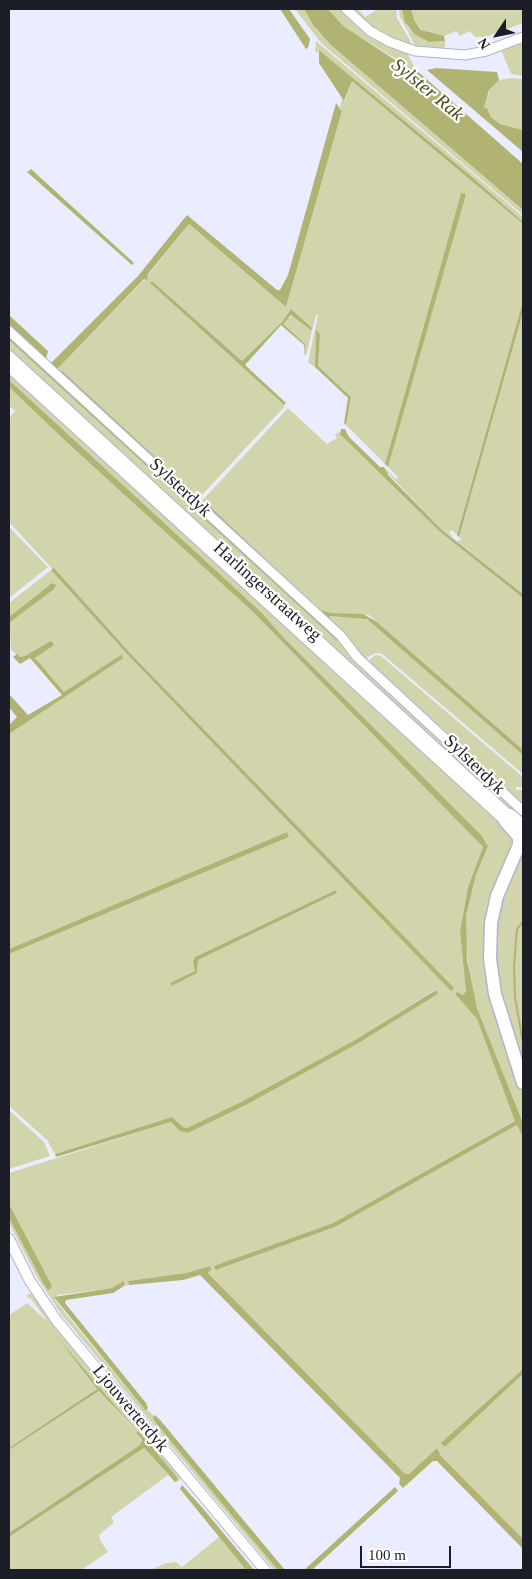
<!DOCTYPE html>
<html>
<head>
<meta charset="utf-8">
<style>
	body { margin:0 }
	#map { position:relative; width:532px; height:1579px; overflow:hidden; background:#eaedff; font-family:Georgia,serif }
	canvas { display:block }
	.frame { position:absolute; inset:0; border:10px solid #1b1d27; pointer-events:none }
	.north { position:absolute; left:472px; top:10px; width:50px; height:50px; -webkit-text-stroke:4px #fff; paint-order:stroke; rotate:236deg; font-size:14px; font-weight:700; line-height:20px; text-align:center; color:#1b1d27 }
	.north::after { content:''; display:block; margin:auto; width:18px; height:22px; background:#1b1d27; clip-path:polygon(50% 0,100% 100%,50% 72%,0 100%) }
	.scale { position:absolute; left:360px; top:1546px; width:91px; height:22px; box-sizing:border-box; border:2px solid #1b1d27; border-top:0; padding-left:6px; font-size:15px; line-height:18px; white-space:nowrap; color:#1b1d27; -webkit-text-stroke:4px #fff; paint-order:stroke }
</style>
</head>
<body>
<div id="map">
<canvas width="532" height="1579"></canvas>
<div class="frame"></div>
<div class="north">N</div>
<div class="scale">100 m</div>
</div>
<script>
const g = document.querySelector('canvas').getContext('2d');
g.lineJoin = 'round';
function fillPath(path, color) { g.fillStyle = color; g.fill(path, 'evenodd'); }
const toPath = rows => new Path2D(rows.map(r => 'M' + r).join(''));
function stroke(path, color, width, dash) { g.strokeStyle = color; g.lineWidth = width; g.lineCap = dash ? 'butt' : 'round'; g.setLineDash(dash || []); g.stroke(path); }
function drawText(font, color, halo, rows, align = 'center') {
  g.font = font + ' Georgia,serif'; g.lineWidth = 4.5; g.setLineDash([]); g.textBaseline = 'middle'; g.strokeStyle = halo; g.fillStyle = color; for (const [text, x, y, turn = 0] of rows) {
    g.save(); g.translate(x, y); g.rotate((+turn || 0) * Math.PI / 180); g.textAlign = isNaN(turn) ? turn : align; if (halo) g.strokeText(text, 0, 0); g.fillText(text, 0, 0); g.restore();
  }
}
const green = toPath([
	[295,9,304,9,313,25,331,45,523,210,523,215,321,43],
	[328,9,342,9,359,26,378,40,407,52,415,69,409,68,445,109,401,62,342,26],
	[351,9,358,9,365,17,378,9,396,9,397,18,413,46,381,34,362,21],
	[399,9,402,9,408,28,414,34,429,42,445,41,445,47,440,50,417,49,400,17],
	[411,9,523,9,523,23,486,37,475,37,470,31,460,36,456,31,444,36,431,34,422,30,415,22],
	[316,41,506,202,523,217,523,222,319,50,318,53,315,51],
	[523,43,523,76,511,74,501,50],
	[511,78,523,79,523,130,500,124,491,117,487,108,484,108,491,86,499,80],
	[352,81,523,224,523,301,457,535,451,530,449,532,454,538,441,529,386,471,386,469,396,479,398,477,388,467,465,194,461,193,385,464,346,425,351,397,318,366,320,334,316,331,315,367,308,362,318,315,316,315,306,356,304,355,305,344,283,325,283,322,293,315,311,330,291,309,282,322,242,361,152,281,150,283,285,406,201,496,193,497,9,329,9,326,50,364,58,367,145,279,189,224,286,307,342,111,340,106,342,99,345,101],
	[523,312,523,594,457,541,462,539,459,537],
	[9,334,340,637,355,658,523,813,523,821,9,351,9,340,336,640,337,638,9,337],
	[9,371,512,834,515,839,489,940,523,1090,523,1123,477,1008,470,980,465,933,466,916,476,875,488,846,482,836,283,637,262,613,9,380],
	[9,387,253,612,483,847,468,887,460,932,466,990,463,995,455,994,477,1019,516,1120,333,1223,215,1266,217,1270,335,1227,517,1125,523,1138,523,1369,442,1443,445,1447,523,1374,523,1539,441,1456,437,1448,409,1474,405,1474,208,1273,210,1266,186,1273,128,1281,129,1285,124,1286,124,1282,113,1288,57,1295,55,1299,66,1314,146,1411,148,1410,154,1416,156,1423,278,1570,274,1570,61,1314,37,1277,9,1223,9,1218,43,1283,51,1286,9,1204,9,1173,171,1122,188,1133,246,1105,357,1044,438,994,435,990,355,1040,243,1101,187,1128,183,1127,172,1117,55,1154,47,1140,9,1106,9,954,289,837,287,832,9,949,9,734,123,656,64,692,36,660,37,655,20,657,11,650,9,623,55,587,52,583,9,617,9,603,51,570,127,654,451,990,453,988,129,652,9,522,9,418,15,411,11,407,9,409],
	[336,890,337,893,198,960,197,973,172,986,171,983,195,971,195,957],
	[288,408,327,444,337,438,335,435,339,432,439,531,523,598,523,750,369,615,332,613,320,610,205,502,330,621,328,616,363,617,375,624,523,755,523,774,382,654,375,653,365,659,200,503],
	[9,527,48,567,9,598],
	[375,655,381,656,523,777,523,787,516,787,516,790,523,790,523,808,367,662],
	[523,843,523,1077,493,974,499,897],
	[9,1110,44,1142,50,1156,9,1169],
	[31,1293,37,1297,180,1474,181,1478,177,1482,138,1431,136,1433,142,1442,140,1445,9,1533,9,1450,99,1391,133,1428,51,1329,97,1389,9,1448,9,1315,27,1303,48,1322,32,1300,26,1296],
	[144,1448,168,1475,111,1517,114,1522,99,1535,100,1540,108,1552,81,1570,9,1570,9,1537],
	[219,1537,246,1570,150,1570,167,1563,176,1562,182,1567]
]);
const water = toPath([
	[280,9,289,9,310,39,308,48,306,49],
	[304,9,328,9,343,26,406,67,415,69,523,164,523,210,331,45,313,25],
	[402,9,411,9,415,22,421,30,444,36,445,41,429,42,414,34,405,22],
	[319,50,473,178,523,222,523,224,352,81,344,101,319,63],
	[436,68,497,72,499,80,489,90,484,108,487,108,491,117,500,124,523,130,523,152,427,70],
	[336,103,342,111,286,307,189,224,148,274,147,280,144,279,57,369,50,364,138,276,187,215,277,290,280,290,288,275],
	[31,169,134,263,132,265,27,172],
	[461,193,466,194,388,467,385,464],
	[152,281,242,361,282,322,291,309,312,328,311,330,291,315,283,324,305,344,304,355,304,345,281,325,245,365,286,403,284,405,150,283],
	[523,301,523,312,459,537,457,535],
	[9,315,48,351,46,359,9,326],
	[316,330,320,334,318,366,351,397,346,425,344,423,348,398,315,367],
	[9,337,337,638,336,640,9,340],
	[62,371,193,492,192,494,60,373],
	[9,380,262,613,283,637,482,836,488,846,476,875,466,916,467,960,477,1008,523,1123,523,1138,517,1125,335,1227,216,1270,214,1266,333,1223,515,1121,477,1019,455,994,457,992,463,995,466,991,460,932,468,887,483,847,253,612,70,445,9,387],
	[341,429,345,429,349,437,380,467,384,467,389,476,441,529,523,594,523,598,439,531,340,434],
	[205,502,320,610,332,613,363,614,377,622,523,750,523,755,367,619,329,616,331,621,203,504],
	[54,568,129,652,454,988,451,991,127,654,51,570],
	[52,583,56,585,54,589,9,623,9,617],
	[51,641,54,645,35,658,64,692,118,657,121,655,123,658,9,734,9,725,17,717,9,707,9,694,28,715,62,695,30,658,20,664,13,657,17,654,20,657,25,656],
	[287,832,289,837,9,954,9,949],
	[336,890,337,893,198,960,197,973,172,986,170,983,195,971,193,962,195,957],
	[436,990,438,994,357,1044,246,1105,188,1133,180,1131,171,1122,56,1157,55,1154,172,1117,183,1127,187,1128,243,1101,355,1040],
	[9,1204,52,1286,50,1289,48,1290,43,1283,9,1218],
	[210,1266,211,1270,208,1273,405,1474,409,1474,437,1448,441,1456,523,1539,523,1549,437,1461,433,1461,403,1488,399,1484,400,1478,200,1275,183,1280,129,1285,128,1281,186,1273],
	[124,1281,124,1286,113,1293,66,1300,65,1303,146,1403,148,1408,146,1411,54,1297,112,1288],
	[51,1329,100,1388,134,1428,99,1391,9,1450,9,1448,97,1389],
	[523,1369,523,1374,445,1447,441,1443],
	[155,1415,161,1421,285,1570,278,1570,230,1513,156,1423,153,1418],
	[138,1431,176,1476,178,1480,175,1482,144,1448,9,1537,9,1533,140,1445,142,1440,136,1433],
	[182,1485,206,1512,254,1570,246,1570,180,1489],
	[395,1487,398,1491,312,1570,304,1570]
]);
const stream = toPath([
	[523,922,517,929,514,966,515,997,523,1043]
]);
const minor = toPath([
	[346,9,370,31,390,42,415,51,465,55,486,51,523,37],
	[9,331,341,636,357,657,523,811]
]);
const major = toPath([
	[9,356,514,820],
	[9,367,510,825],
	[9,1239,30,1281,57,1321,265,1570]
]);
const highway = toPath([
	[510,815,523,826],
	[505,821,519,837,519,845,497,896,491,923,490,959,495,994,523,1083]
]);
const streetNames = [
	["Sylsterdyk",180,488,43],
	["Harlingerstraatweg",267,592,42],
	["Sylsterdyk",474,765,44],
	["Ljouwerterdyk",130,1409,50]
];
const waterNames = [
	["Sylster Rak",427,90,39]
];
fillPath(green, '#d2d5ac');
fillPath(water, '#b0b371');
stroke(stream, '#b0b371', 2);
stroke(minor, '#afb4d0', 11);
stroke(major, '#afb4d0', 12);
stroke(highway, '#afb4d0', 15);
stroke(minor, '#fff', 9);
stroke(major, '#fff', 10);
stroke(highway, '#fff', 12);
drawText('18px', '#1b1d27', '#fff', streetNames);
drawText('italic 19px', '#4c4e1c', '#fff', waterNames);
</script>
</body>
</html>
